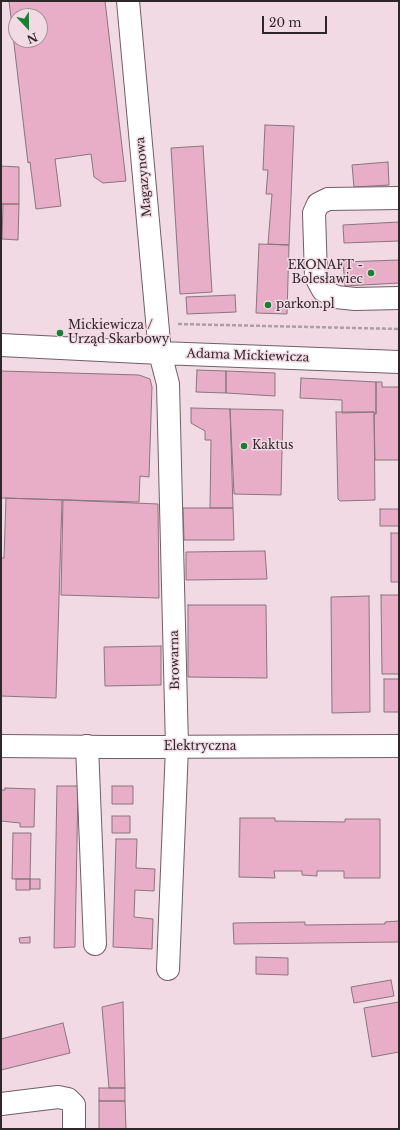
<!DOCTYPE html>
<html>
<head>
<meta charset="utf-8">
<style>
	body { margin:0 }
	#map { position:relative; width:400px; height:1130px; overflow:hidden; background:#f1dae3; font-family:"Libre Baskerville",serif }
	canvas { display:block }
	.frame { position:absolute; inset:0; border:2px solid #30272b; pointer-events:none }
	.north { position:absolute; left:8px; top:8px; width:40px; height:40px; box-sizing:border-box; background:#f1dae3; border:1px solid #a49299; border-radius:50%; rotate:158deg; font-size:11px; font-weight:700; line-height:16px; text-align:center; color:#30272b }
	.north::after { content:''; display:block; margin:auto; width:14px; height:18px; background:#188035; clip-path:polygon(50% 0,100% 100%,50% 72%,0 100%) }
	.scale { position:absolute; left:262px; top:16px; width:65px; height:18px; box-sizing:border-box; border:2px solid #30272b; border-top:0; padding-left:5px; font-size:12px; line-height:14px; white-space:nowrap; color:#30272b; -webkit-text-stroke:3px #f1dae3; paint-order:stroke }
</style>
</head>
<body>
<div id="map">
<canvas width="400" height="1130"></canvas>
<div class="frame"></div>
<div class="north">N</div>
<div class="scale">20 m</div>
</div>
<script>
const g = document.querySelector('canvas').getContext('2d');
g.lineJoin = 'round';
function fillPath(path, color) { g.fillStyle = color; g.fill(path, 'evenodd'); }
const toPath = rows => new Path2D(rows.map(r => 'M' + r).join(''));
function stroke(path, color, width, dash) { g.strokeStyle = color; g.lineWidth = width; g.lineCap = dash ? 'butt' : 'round'; g.setLineDash(dash || []); g.stroke(path); }
function drawText(font, color, halo, rows, align = 'center') {
  g.font = font + ' "Libre Baskerville",serif'; g.lineWidth = 3; g.setLineDash([]); g.textBaseline = 'middle'; g.strokeStyle = halo; g.fillStyle = color; for (const [text, x, y, turn = 0] of rows) {
    g.save(); g.translate(x, y); g.rotate((+turn || 0) * Math.PI / 180); g.textAlign = isNaN(turn) ? turn : align; if (halo) g.strokeText(text, 0, 0); g.fillText(text, 0, 0); g.restore();
  }
}
const building = toPath([
	[9,1,105,1,126,181,103,183,94,177,91,154,55,159,61,206,36,209,30,162,28,163,9,1],
	[16,16,40,16,40,40,16,40,16,16],
	[265,125,294,126,289,245,268,244,272,194,266,194,268,170,263,170,265,125],
	[203,146,212,292,180,294,171,148,203,146],
	[388,162,389,185,354,187,352,165,388,162],
	[1,166,19,167,19,204,1,204,1,166],
	[3,204,19,204,18,240,2,239,3,204],
	[399,222,399,241,344,243,343,225,399,222],
	[259,244,289,245,287,314,256,313,259,244],
	[399,260,399,283,345,286,343,262,399,260],
	[235,295,236,312,187,314,186,297,235,295],
	[197,370,226,371,226,393,196,392,197,370],
	[1,371,139,375,150,379,152,387,149,477,140,476,139,502,1,498,1,371],
	[226,371,275,373,275,396,226,393,226,371],
	[301,378,376,382,376,414,374,412,342,413,342,400,300,398,301,378],
	[376,382,382,382,382,387,399,387,399,460,375,460,374,414,376,414,376,382],
	[191,408,230,409,233,508,210,508,211,440,205,440,205,431,191,423,191,408],
	[230,409,283,410,281,495,234,494,230,409],
	[336,412,374,412,375,500,340,501,338,499,336,412],
	[6,498,62,500,56,698,1,696,1,558,4,558,6,498],
	[63,500,158,504,159,598,61,595,63,500],
	[183,508,233,508,234,540,184,540,183,508],
	[380,509,399,509,399,526,380,526,380,509],
	[391,533,399,533,399,582,391,582,391,533],
	[265,551,267,579,186,580,186,552,265,551],
	[381,595,399,595,399,674,382,674,381,595],
	[369,596,370,712,332,713,331,597,369,596],
	[188,605,266,605,267,678,188,677,188,605],
	[161,646,161,685,105,686,104,647,161,646],
	[384,679,399,679,399,712,384,712,384,679],
	[57,786,78,786,75,947,54,948,57,786],
	[112,786,133,786,133,804,112,804,112,786],
	[5,788,35,789,34,827,20,827,20,823,1,821,1,790,5,790,5,788],
	[112,816,130,816,130,833,112,833,112,816],
	[240,818,275,818,275,821,345,822,345,819,380,819,380,878,344,878,344,871,317,871,317,876,302,875,302,871,274,871,275,878,239,877,240,818],
	[13,833,31,833,30,879,12,879,13,833],
	[116,839,137,839,136,868,155,869,154,891,135,890,134,917,153,919,152,949,113,947,116,839],
	[16,879,30,879,30,890,16,890,16,879],
	[30,879,40,879,40,889,30,889,30,879],
	[399,921,399,942,234,944,233,923,305,922,305,925,385,924,385,922,399,921],
	[30,937,30,943,20,943,19,938,30,937],
	[256,957,288,958,288,975,256,974,256,957],
	[391,980,394,996,354,1003,351,987,391,980],
	[123,1002,125,1088,109,1088,102,1007,123,1002],
	[399,1002,399,1052,372,1057,364,1008,399,1002],
	[63,1023,70,1053,1,1070,1,1039,63,1023],
	[99,1088,125,1088,125,1101,99,1101,99,1088],
	[99,1101,125,1101,126,1129,99,1129,99,1101]
]);
const path = toPath([
	[178,324,399,329]
]);
const minor = toPath([
	[128,1,160,353,168,384,177,747,168,969],
	[399,198,328,199,318,204,314,213,316,277,323,290,336,297,355,299,399,298],
	[1,345,160,353,399,362],
	[1,746,109,747,399,746],
	[87,746,95,944],
	[1,1104,58,1097,68,1099,74,1105,74,1129]
]);
const markers = [
	[371,273,4,"#188035"],
	[268,305,4,"#188035"],
	[60,333,4,"#188035"],
	[244,446,4,"#188035"]
];
const streetNames = [
	["Magazynowa",144,177,-95],
	["Adama Mickiewicza",248,356,2],
	["Browarna",175,660,-91],
	["Elektryczna",200,747]
];
const poiNames = [
	["EKONAFT -",363,266,"right"],
	["Bolesławiec",363,280,"right"],
	["parkon.pl",276,305],
	["Mickiewicza /",68,326],
	["Urząd Skarbowy",68,340],
	["Kaktus",252,446]
];
fillPath(building, '#e8aec8');
stroke(building, '#89757d', 1);
stroke(minor, '#715e66', 24);
stroke(path, '#af9da4', 2.5, [4, 2]);
stroke(minor, '#fff', 22);
for (const [x, y, r, color] of markers) { const dot = new Path2D(); dot.arc(x, y, r, 0, 2 * Math.PI); g.fillStyle = color; g.fill(dot); stroke(dot, '#f1dae3', 1.5); }
drawText('12px', '#30272b', '#f1dae3', streetNames);
drawText('12px', '#30272b', '#f1dae3', poiNames, 'left');
</script>
</body>
</html>
